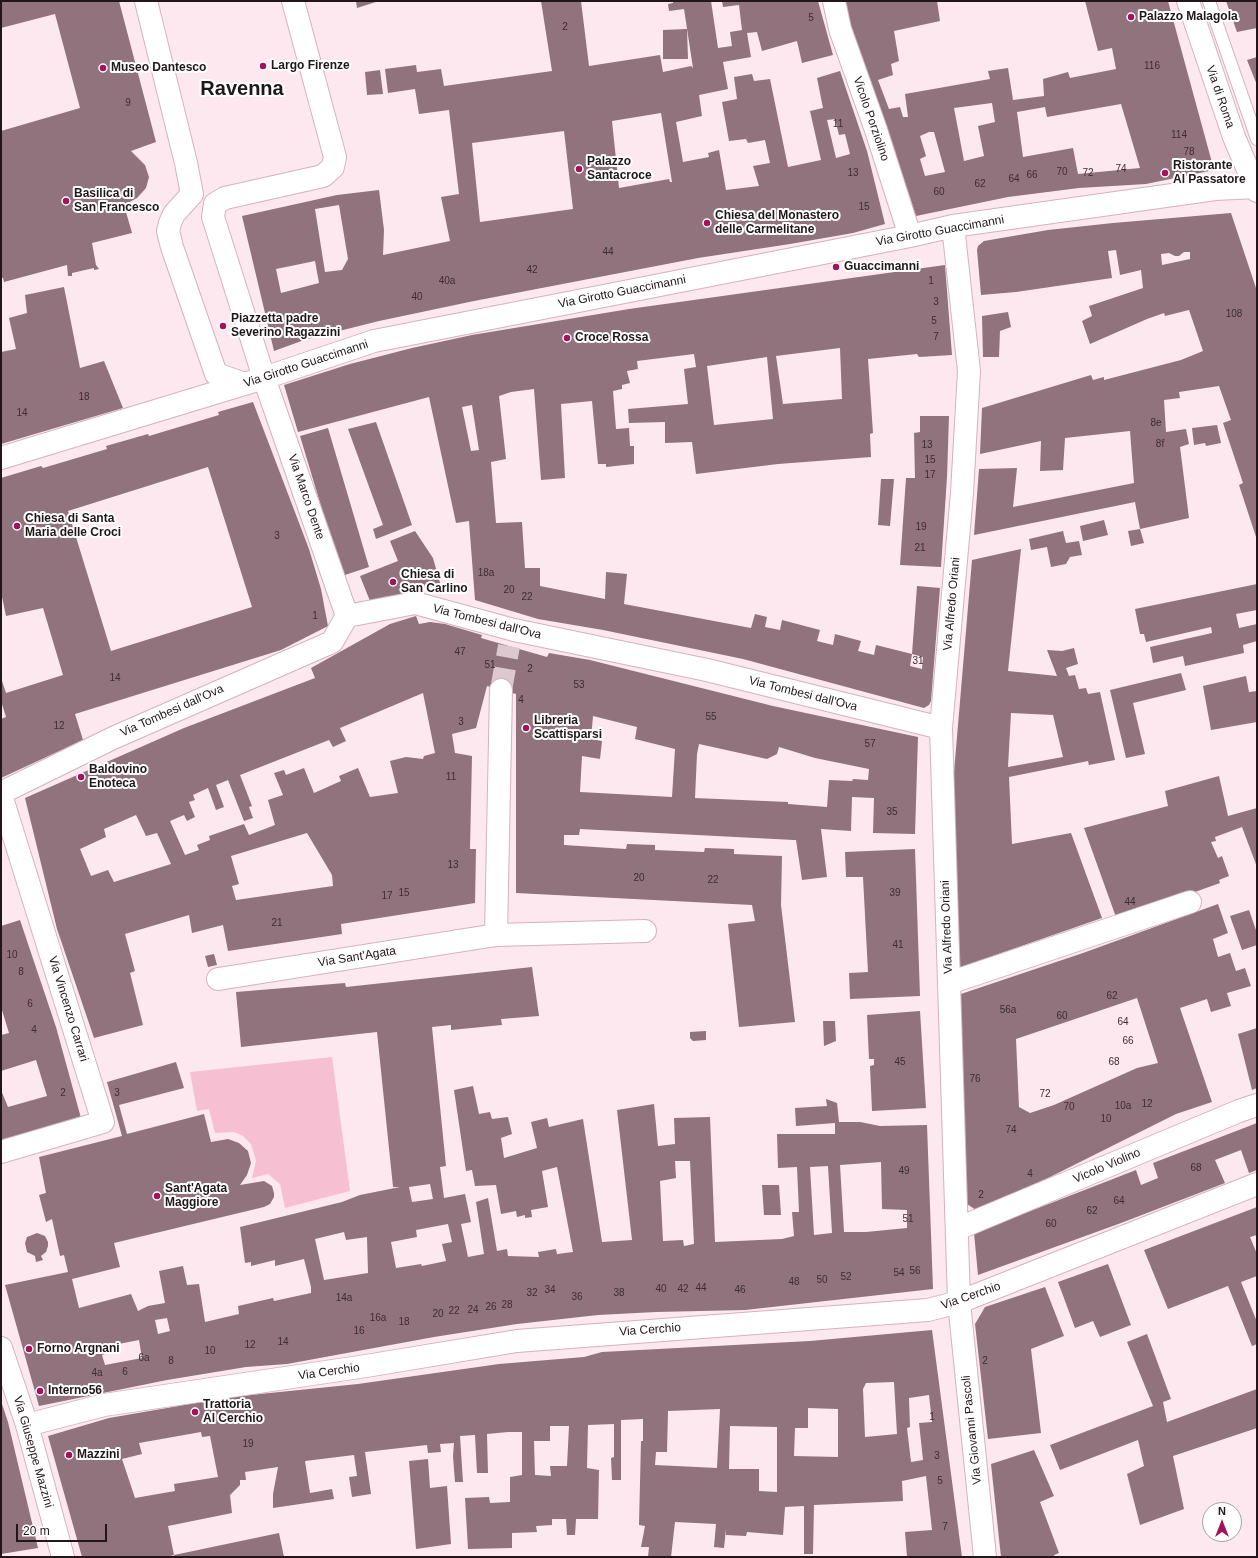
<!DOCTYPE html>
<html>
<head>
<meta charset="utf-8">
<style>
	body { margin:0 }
	#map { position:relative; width:1258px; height:1558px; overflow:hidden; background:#fde8ef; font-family:Helvetica,sans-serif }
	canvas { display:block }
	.frame { position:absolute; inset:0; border:2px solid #211619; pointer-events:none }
	.north { position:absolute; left:1202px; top:1502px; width:40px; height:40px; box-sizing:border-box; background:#fff; border:1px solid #a6a2a3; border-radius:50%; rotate:0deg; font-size:11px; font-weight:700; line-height:16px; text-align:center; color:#211619 }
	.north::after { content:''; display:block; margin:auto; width:14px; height:18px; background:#a1135c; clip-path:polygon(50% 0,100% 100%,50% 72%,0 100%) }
	.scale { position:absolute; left:16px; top:1524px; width:91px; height:18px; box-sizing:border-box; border:2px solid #211619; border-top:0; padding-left:5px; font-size:12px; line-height:14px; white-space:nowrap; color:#211619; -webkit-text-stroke:3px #fff; paint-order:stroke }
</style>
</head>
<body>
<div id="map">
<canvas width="1258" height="1558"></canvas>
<div class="frame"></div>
<div class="north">N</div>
<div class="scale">20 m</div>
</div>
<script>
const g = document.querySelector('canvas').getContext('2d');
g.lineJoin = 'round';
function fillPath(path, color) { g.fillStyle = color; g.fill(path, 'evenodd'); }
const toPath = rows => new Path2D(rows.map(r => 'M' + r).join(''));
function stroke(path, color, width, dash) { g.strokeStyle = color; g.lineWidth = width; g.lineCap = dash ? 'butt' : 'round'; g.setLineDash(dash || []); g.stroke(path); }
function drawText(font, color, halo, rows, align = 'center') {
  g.font = font + ' Helvetica,sans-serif'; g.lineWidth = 4; g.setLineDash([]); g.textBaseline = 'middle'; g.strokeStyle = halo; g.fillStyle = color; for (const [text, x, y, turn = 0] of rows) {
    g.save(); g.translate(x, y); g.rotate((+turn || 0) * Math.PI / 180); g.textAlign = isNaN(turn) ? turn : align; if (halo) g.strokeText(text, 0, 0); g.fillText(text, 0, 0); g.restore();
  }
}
const green = toPath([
	[332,1057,350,1191,285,1208,280,1184,268,1174,252,1178,256,1161,251,1144,243,1136,234,1132,215,1133,209,1109,197,1111,190,1072]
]);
const building = toPath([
	[1,1,119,1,156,142,131,151,145,165,149,177,146,188,137,198,124,205,132,233,92,243,96,265,99,269,94,270,94,268,72,273,72,276,68,276,67,265,4,282,3,278,1,278,1,131,80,108,55,14,1,28],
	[356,1,379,1,357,8],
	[541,1,581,1,589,66,660,55,663,72,691,66,693,68,684,9,669,11,668,4,673,3,673,1,711,1,718,48,732,46,730,32,742,30,739,5,723,7,722,1,818,1,833,55,802,63,797,41,762,51,757,32,747,33,751,57,723,62,728,89,699,95,702,116,676,122,683,162,709,157,708,153,719,150,726,190,759,186,753,166,770,163,765,140,748,143,746,139,729,141,722,102,737,99,734,77,752,74,754,81,770,79,788,167,821,160,810,111,823,108,817,78,840,71,867,151,885,224,853,233,790,244,698,258,474,301,379,321,307,339,274,351,242,216,337,195,379,190,384,230,383,255,450,241,441,197,459,194,449,110,419,114,415,89,388,93,385,69,416,65,417,72,441,69,444,86,552,71],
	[661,113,672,182,670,182,669,179,619,188,612,121],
	[835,119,839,135,845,134,850,154,836,158,827,120],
	[564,131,573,209,480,222,472,143],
	[339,205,348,259,342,270,325,272,315,209],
	[315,261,319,283,281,293,276,269],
	[842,1,937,1,940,21,894,31,899,61,891,64,893,75,878,80,889,109,900,107,903,117,908,117,905,94,990,79,988,71,1008,68,1013,100,1044,96,1043,79,1068,72,1070,78,1116,69,1112,48,1098,51,1085,1,1168,1,1214,170,1146,184,1079,188,1008,197,916,216,885,122,870,83],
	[992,103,995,122,978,126,984,156,964,161,954,108],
	[1121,104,1140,168,1078,174,1073,148,1023,157,1017,112,1045,107,1047,117],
	[929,132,934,132,945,172,925,176,920,159,926,156,920,136],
	[1226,1,1257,1,1257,28,1237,32],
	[687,29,688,59,663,59,663,30],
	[1257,57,1257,85,1247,60],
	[380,70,383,94,367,95,365,72],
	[1231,213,1257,291,1257,540,1239,485,1243,483,1223,423,1231,420,1219,386,1179,392,1180,398,1164,400,1166,432,1186,429,1189,444,1180,447,1189,518,1140,529,1144,543,1131,546,1128,531,1140,529,1135,502,974,535,979,469,1017,468,1013,507,1134,483,1130,431,1065,438,1063,470,1040,471,1041,441,980,454,982,408,1091,375,1093,380,1104,377,1104,380,1181,360,1203,351,1189,310,1165,316,1164,313,1147,319,1090,344,1082,321,1092,316,1089,306,1143,288,1141,270,1120,275,1116,250,1108,251,1112,278,1016,292,981,295,977,250,978,246,984,241,1048,230,1113,223],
	[1184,252,1190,252,1190,259,1162,265,1161,254,1169,253,1175,256,1179,256],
	[945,265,952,355,919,357,917,354,868,359,873,433,870,434,871,457,778,464,696,474,692,442,665,443,665,422,629,423,628,409,688,404,684,369,696,367,694,354,637,361,638,369,627,371,630,383,622,385,622,389,613,391,616,429,629,428,630,446,634,446,634,464,606,467,606,464,598,464,592,401,561,404,565,478,541,480,534,389,511,392,499,396,506,459,491,462,496,523,522,522,525,568,540,568,540,586,605,599,606,572,627,574,624,604,751,628,755,614,767,617,765,627,780,630,782,620,820,630,817,641,833,645,835,634,861,641,858,651,874,655,876,645,912,654,917,586,940,588,931,701,929,705,924,708,743,659,603,630,538,619,475,600,469,521,456,523,429,397,298,432,284,385,350,364,412,348,472,335,629,309],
	[840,348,842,399,783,404,776,356],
	[767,357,773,419,714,425,707,366],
	[472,405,479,450,471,451,462,407],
	[912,654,923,657,922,669,910,666],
	[64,287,80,368,104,361,123,408,1,444,1,352,16,349,9,318,27,313,25,295],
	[1008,312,1011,327,1000,331,999,357,983,357,982,316],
	[253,402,309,549,321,589,328,626,281,650,75,714,83,740,1,778,1,719,6,717,1,701,1,678,6,693,63,675,43,608,6,616,1,592,1,478,41,466,43,468,107,449,106,446,148,434,149,436,219,415,218,412],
	[208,467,252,607,111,651,68,511],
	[920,416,949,416,947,477,941,567,900,565,906,478,915,478,914,433,920,432],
	[376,422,412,525,376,539,373,529,383,525,348,429],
	[1217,425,1221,443,1206,446,1205,443,1194,445,1192,428],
	[328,428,369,567,342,576,300,436],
	[881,479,894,479,890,526,878,525],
	[1104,520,1108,535,1083,541,1080,526],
	[415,531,433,558,442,590,431,587,426,590,424,584,372,606,360,576,398,561,390,541],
	[1063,531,1066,543,1079,541,1082,555,1070,557,1066,564,1051,567,1047,547,1031,550,1029,539],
	[1021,549,1008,671,1057,676,1047,650,1062,651,1074,648,1078,664,1066,668,1069,676,1075,675,1079,689,1086,688,1088,694,1100,692,1115,760,1089,765,1088,761,1009,777,1012,844,1071,833,1102,918,958,968,953,784,972,560],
	[1011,713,1053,715,1063,757,1008,767],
	[1257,584,1257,610,1236,614,1239,628,1257,624,1257,641,1243,645,1244,653,1185,666,1183,656,1153,663,1150,647,1212,633,1211,627,1146,642,1144,634,1140,634,1135,609],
	[416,616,419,624,430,622,445,624,482,635,481,638,547,657,549,653,590,660,773,706,918,737,915,834,873,833,874,798,852,797,851,831,821,829,827,877,802,880,796,840,794,840,580,829,579,835,564,835,564,845,626,849,627,844,655,845,655,850,704,852,705,848,734,849,734,854,782,856,781,905,795,1022,739,1027,728,924,755,921,752,905,516,893,516,694,487,686,476,728,452,734,455,753,472,756,470,849,476,849,475,903,341,924,342,934,228,951,223,925,192,933,189,915,125,934,135,971,130,973,143,1025,94,1038,57,929,25,798,184,728,315,678,311,668,390,624],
	[423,693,435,753,424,756,423,759,406,757,390,761,398,793,370,797,358,768,339,776,341,781,314,793,304,768,286,775,284,770,274,773,283,795,268,800,275,825,249,835,244,824,209,836,210,840,197,845,199,850,185,855,170,821,184,815,187,821,195,817,189,802,195,800,193,795,208,788,216,810,224,807,216,785,228,780,244,821,253,818,249,807,252,806,240,775,329,740,333,747,346,741,340,728],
	[593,716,637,727,635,739,675,749,672,797,580,792,582,756,600,759,602,741,591,739],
	[699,744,767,759,777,754,779,747,815,758,869,769,868,780,853,779,852,781,829,780,827,807,788,804,788,802,695,798,697,754],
	[136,815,146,836,157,833,171,864,114,882,108,870,91,876,80,849,106,837,104,829],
	[307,833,332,875,333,886,236,900,232,886,239,884,231,856],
	[1181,673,1186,690,1133,703,1145,754,1126,758,1110,690],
	[1246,676,1249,692,1257,691,1257,722,1211,730,1203,686],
	[1219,776,1228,816,1257,808,1257,867,1242,827,1215,837,1216,841,1211,842,1218,858,1222,856,1229,876,1219,880,1220,883,1117,920,1084,828,1168,806,1165,791],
	[915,849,920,996,850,999,849,973,868,972,863,877,846,877,845,852],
	[1218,904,1228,933,1213,939,1218,957,1230,953,1236,971,1245,968,1251,986,1227,993,1231,1006,1211,1012,1207,999,1180,1008,1212,1102,1176,1114,1050,1177,976,1210,967,1204,958,995,1083,953],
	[1137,998,1158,1063,1137,1068,1054,1105,1030,1113,1019,1107,1016,1039],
	[1249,910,1257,933,1257,945,1242,950,1230,916],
	[20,920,56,1027,81,1118,1,1143,1,1090,8,1107,47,1096,36,1060,1,1071,1,1035,9,1033,1,1007,1,926],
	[214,954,217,965,208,967,205,956],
	[532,967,539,1016,501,1019,502,1025,451,1030,451,1025,432,1027,446,1166,440,1167,444,1198,465,1194,471,1222,461,1224,468,1257,484,1254,476,1202,488,1198,497,1251,507,1249,508,1256,539,1257,538,1252,556,1249,557,1254,573,1252,557,1167,542,1171,548,1207,531,1210,532,1217,525,1218,525,1215,517,1217,516,1211,501,1214,496,1185,475,1186,472,1170,466,1171,454,1090,473,1086,479,1114,490,1112,492,1119,508,1117,512,1134,501,1138,504,1158,537,1148,531,1122,547,1118,549,1127,583,1119,602,1242,632,1240,617,1110,654,1104,658,1146,675,1144,674,1118,710,1117,715,1242,782,1239,794,1236,792,1212,799,1212,797,1167,778,1168,777,1134,835,1134,835,1123,796,1126,795,1108,827,1106,826,1099,837,1103,839,1122,860,1122,880,1126,927,1125,933,1289,745,1310,656,1312,598,1315,517,1324,434,1337,287,1364,246,1367,167,1380,39,1406,5,1285,68,1272,64,1255,60,1256,52,1219,46,1222,39,1195,46,1193,39,1157,122,1136,107,1082,176,1062,184,1088,119,1105,127,1134,204,1114,211,1142,228,1139,239,1143,248,1151,251,1163,247,1175,240,1185,264,1181,272,1186,274,1193,274,1197,270,1204,264,1207,114,1243,120,1267,72,1279,79,1308,131,1294,138,1311,148,1306,165,1303,159,1271,183,1266,187,1285,199,1284,205,1322,239,1314,238,1306,273,1298,274,1301,311,1293,311,1287,304,1259,275,1266,275,1260,251,1266,251,1262,245,1263,240,1227,342,1202,360,1195,400,1187,393,1187,377,1032,241,1047,236,992,345,983,346,987],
	[675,1161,690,1161,694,1244,684,1246,683,1240,663,1241,660,1181,676,1178],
	[881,1162,882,1209,907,1210,907,1228,866,1232,844,1232,840,1165],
	[828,1166,832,1233,814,1235,810,1167],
	[430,1184,433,1199,412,1202,409,1187],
	[448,1224,452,1242,442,1244,446,1261,422,1266,421,1264,396,1268,391,1242,417,1237,416,1230],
	[344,1232,346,1240,367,1237,368,1273,324,1280,315,1239],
	[167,1318,170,1331,158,1334,155,1320],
	[139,1340,142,1358,105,1365,102,1355,105,1354,103,1347],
	[920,1011,926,1108,872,1111,870,1066,874,1065,874,1059,869,1059,867,1015],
	[823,1021,835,1021,836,1041,824,1046],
	[1257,1028,1257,1088,1252,1090,1238,1034],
	[706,1031,706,1040,693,1041,690,1038,690,1032],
	[1257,1123,1257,1170,1249,1173,1241,1150,1215,1160,1225,1183,1121,1223,978,1275,974,1233,1136,1170,1141,1185,1158,1178,1153,1163],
	[762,1185,779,1185,781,1215,764,1215],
	[1257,1207,1257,1235,1250,1237,1257,1254,1257,1276,1241,1282,1257,1322,1257,1344,1252,1346,1228,1286,1168,1309,1144,1250],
	[37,1233,45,1236,48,1242,48,1246,46,1252,41,1256,43,1260,36,1262,35,1256,27,1252,25,1243,27,1237],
	[1108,1264,1131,1325,1100,1337,1093,1321,1075,1328,1058,1282],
	[1045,1287,1064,1336,1031,1349,1041,1433,988,1439,975,1324,985,1307],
	[932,1330,962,1557,907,1557,905,1532,932,1530,926,1476,902,1481,903,1501,814,1505,813,1554,804,1554,804,1506,785,1507,783,1535,747,1532,746,1536,726,1535,726,1529,724,1548,714,1547,716,1524,675,1522,671,1557,648,1557,649,1547,641,1547,645,1526,639,1525,641,1441,643,1441,643,1419,621,1420,621,1480,612,1480,611,1458,614,1457,614,1424,588,1425,587,1468,599,1470,598,1519,576,1519,575,1535,567,1535,566,1519,552,1519,552,1525,536,1526,537,1532,512,1533,512,1548,468,1549,465,1498,489,1497,490,1503,510,1502,510,1477,522,1475,522,1432,508,1432,487,1434,488,1473,477,1473,475,1435,460,1436,463,1482,455,1482,453,1456,454,1443,440,1444,441,1452,428,1453,427,1445,365,1452,371,1494,352,1497,349,1477,357,1476,354,1455,305,1461,310,1493,332,1489,334,1499,273,1508,273,1494,278,1467,245,1472,246,1480,240,1480,240,1485,230,1495,232,1513,168,1526,174,1555,167,1557,82,1557,48,1436,109,1418,231,1397,358,1384,499,1364,584,1357,602,1352,810,1341],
	[894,1382,897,1434,865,1437,863,1389,866,1383],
	[929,1395,932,1422,919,1423,923,1460,911,1462,907,1428,910,1427,909,1398],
	[808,1408,838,1409,838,1457,794,1456,795,1428,808,1428],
	[720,1409,717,1468,655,1465,656,1452,667,1452,668,1411],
	[550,1426,569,1426,567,1466,550,1466,551,1476,535,1475,534,1441,550,1441],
	[730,1426,777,1427,777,1492,759,1491,759,1469,729,1469],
	[201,1432,202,1437,210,1436,218,1477,174,1484,175,1491,135,1498,122,1459,142,1454,139,1443],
	[1147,1334,1171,1399,1163,1402,1167,1422,1257,1389,1257,1428,1173,1456,1184,1509,1140,1525,1127,1474,1144,1466,1138,1440,1060,1470,1050,1445,1153,1406,1127,1342],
	[1,1401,8,1422,38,1548,1,1554],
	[1034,1450,1054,1496,1040,1502,1059,1553,1054,1555,1055,1557,1001,1557,991,1464],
	[428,1459,430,1488,447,1486,451,1544,416,1549,409,1461],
	[279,1533,284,1557,174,1557,174,1555]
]);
const streetTunnel = toPath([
	[501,690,509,646]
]);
const lane = toPath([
	[1209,1,1257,139]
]);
const street = toPath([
	[146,1,186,163,192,194],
	[834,1,840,29,876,130,910,236],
	[1188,1,1234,137,1257,191],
	[192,194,174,214,170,223,168,231,172,247,216,374,245,384],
	[215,204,213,217,264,378,347,616],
	[215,204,225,198,323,176,333,167,335,157,293,1],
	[953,226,969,371,962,493,941,728,959,1302,985,1557],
	[1,458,264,378,374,341,910,236,953,226,1215,189,1257,187],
	[347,616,415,603,514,630,707,670,941,728],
	[1,793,113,738,332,642,347,616],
	[1,795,103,1122,1,1152],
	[496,935,501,690],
	[218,979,496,935,645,931],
	[949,983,1190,902],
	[957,1229,1239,1111,1257,1105],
	[1,1348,27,1425,63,1557],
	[27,1425,104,1405,366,1366,517,1341,928,1310,959,1302,1257,1184]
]);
const markers = [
	[1131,17,4,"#a1135c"],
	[263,66,4,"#a1135c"],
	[103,68,4,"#a1135c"],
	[579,169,4,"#a1135c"],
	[1165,173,4,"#a1135c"],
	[66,201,4,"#a1135c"],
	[707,223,4,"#a1135c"],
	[836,267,4,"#a1135c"],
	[223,326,4,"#a1135c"],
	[567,338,4,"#a1135c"],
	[17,526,4,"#a1135c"],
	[393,582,4,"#a1135c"],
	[526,728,4,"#a1135c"],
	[81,777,4,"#a1135c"],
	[157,1196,4,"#a1135c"],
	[29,1349,4,"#a1135c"],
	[40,1391,4,"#a1135c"],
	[195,1412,4,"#a1135c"],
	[69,1455,4,"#a1135c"]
];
const numberNames = [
	["5",811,18],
	["2",565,27],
	["116",1152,66],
	["9",128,103],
	["11",838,124],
	["114",1179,135],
	["78",1189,152],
	["74",1121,169],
	["70",1062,172],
	["13",853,173],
	["72",1088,173],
	["66",1032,175],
	["64",1014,179],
	["62",980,184],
	["60",939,192],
	["15",864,207],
	["44",608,252],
	["42",532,270],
	["40a",447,281],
	["1",931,281],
	["40",417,297],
	["3",936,302],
	["108",1234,314],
	["5",934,321],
	["7",936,337],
	["18",84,397],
	["14",22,413],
	["8e",1156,423],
	["8f",1160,444],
	["13",927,445],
	["15",930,460],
	["17",930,475],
	["19",921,527],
	["3",277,536],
	["21",920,548],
	["18a",486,573],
	["20",509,590],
	["22",527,597],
	["1",315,616],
	["47",460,652],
	["31",918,661],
	["51",490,665],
	["2",530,669],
	["14",115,678],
	["53",579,685],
	["4",521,700],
	["55",711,717],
	["3",461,722],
	["12",59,726],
	["57",870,744],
	["11",451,777],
	["35",892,812],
	["13",453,865],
	["20",639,878],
	["22",713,880],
	["15",404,893],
	["39",895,893],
	["17",387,896],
	["44",1130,902],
	["21",277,923],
	["41",898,945],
	["10",12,955],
	["8",21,972],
	["62",1112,996],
	["6",30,1004],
	["56a",1008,1010],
	["60",1062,1016],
	["64",1123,1022],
	["4",34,1030],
	["66",1128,1041],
	["45",900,1062],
	["68",1114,1062],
	["76",975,1079],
	["2",63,1093],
	["3",117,1093],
	["72",1045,1094],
	["12",1147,1104],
	["10a",1123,1106],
	["70",1069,1107],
	["10",1106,1119],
	["74",1011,1130],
	["68",1196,1168],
	["49",904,1171],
	["4",1030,1174],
	["2",981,1195],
	["64",1119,1201],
	["62",1092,1211],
	["51",908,1219],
	["60",1051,1224],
	["56",915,1271],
	["54",899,1273],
	["52",846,1277],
	["50",822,1280],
	["48",794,1282],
	["44",701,1288],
	["40",661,1289],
	["42",683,1289],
	["34",550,1290],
	["46",740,1290],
	["32",532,1293],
	["38",619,1293],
	["36",577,1297],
	["14a",344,1298],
	["28",507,1305],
	["26",491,1307],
	["24",473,1310],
	["22",454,1311],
	["20",438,1314],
	["16a",378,1318],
	["18",404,1322],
	["16",359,1331],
	["14",283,1342],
	["12",250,1345],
	["10",210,1351],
	["6a",144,1358],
	["8",171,1361],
	["2",985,1361],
	["6",125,1372],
	["4a",97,1373],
	["1",932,1417],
	["19",248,1444],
	["3",937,1456],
	["5",940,1481],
	["7",945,1527]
];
const poiNames = [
	["Palazzo Malagola",1139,17],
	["Largo Firenze",271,66],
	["Museo Dantesco",111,68],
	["Palazzo",587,162],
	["Santacroce",587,176],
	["Ristorante",1173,166],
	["Al Passatore",1173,180],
	["Basilica di",74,194],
	["San Francesco",74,208],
	["Chiesa del Monastero",715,216],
	["delle Carmelitane",715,230],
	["Guaccimanni",844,267],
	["Piazzetta padre",231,319],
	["Severino Ragazzini",231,333],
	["Croce Rossa",575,338],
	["Chiesa di Santa",25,519],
	["Maria delle Croci",25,533],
	["Chiesa di",401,575],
	["San Carlino",401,589],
	["Libreria",534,721],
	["Scattisparsi",534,735],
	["Baldovino",89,770],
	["Enoteca",89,784],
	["Sant'Agata",165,1189],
	["Maggiore",165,1203],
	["Forno Argnani",37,1349],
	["Interno56",48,1391],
	["Trattoria",203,1405],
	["Al Cerchio",203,1419],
	["Mazzini",77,1455]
];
const streetNames = [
	["Via di Roma",1220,97,71],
	["Vicolo Porziolino",871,119,71],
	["Via Girotto Guaccimanni",940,231,-10],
	["Via Girotto Guaccimanni",622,292,-11],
	["Via Girotto Guaccimanni",306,364,-18],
	["Via Marco Dente",306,497,71],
	["Via Alfredo Oriani",952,604,-85],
	["Via Tombesi dall'Ova",487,622,14],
	["Via Tombesi dall'Ova",803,694,14],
	["Via Tombesi dall'Ova",172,711,-24],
	["Via Alfredo Oriani",947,927,-92],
	["Via Sant'Agata",357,957,-9],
	["Via Vincenzo Carrari",68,1009,73],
	["Vicolo Violino",1107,1166,-23],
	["Via Cerchio",971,1296,-19],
	["Via Cerchio",650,1330,-4],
	["Via Cerchio",329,1372,-8],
	["Via Giovanni Pascoli",972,1430,-96],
	["Via Giuseppe Mazzini",33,1452,74]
];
const townNames = [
	["Ravenna",242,89]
];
fillPath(green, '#f7c0d2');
fillPath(building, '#90737c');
stroke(streetTunnel, '#dcc8cf', 22, [22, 11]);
stroke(lane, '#d3b3bd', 14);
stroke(street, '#d3b3bd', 24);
stroke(lane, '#fff', 12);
stroke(street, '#fff', 22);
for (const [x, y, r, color] of markers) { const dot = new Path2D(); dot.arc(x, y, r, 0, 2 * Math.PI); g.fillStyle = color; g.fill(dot); stroke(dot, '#fff', 1.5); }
drawText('10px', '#3d2d32', null, numberNames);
drawText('bold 12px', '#211619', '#fff', poiNames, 'left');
drawText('12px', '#211619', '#fff', streetNames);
drawText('bold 20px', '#211619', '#fff', townNames);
</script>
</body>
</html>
